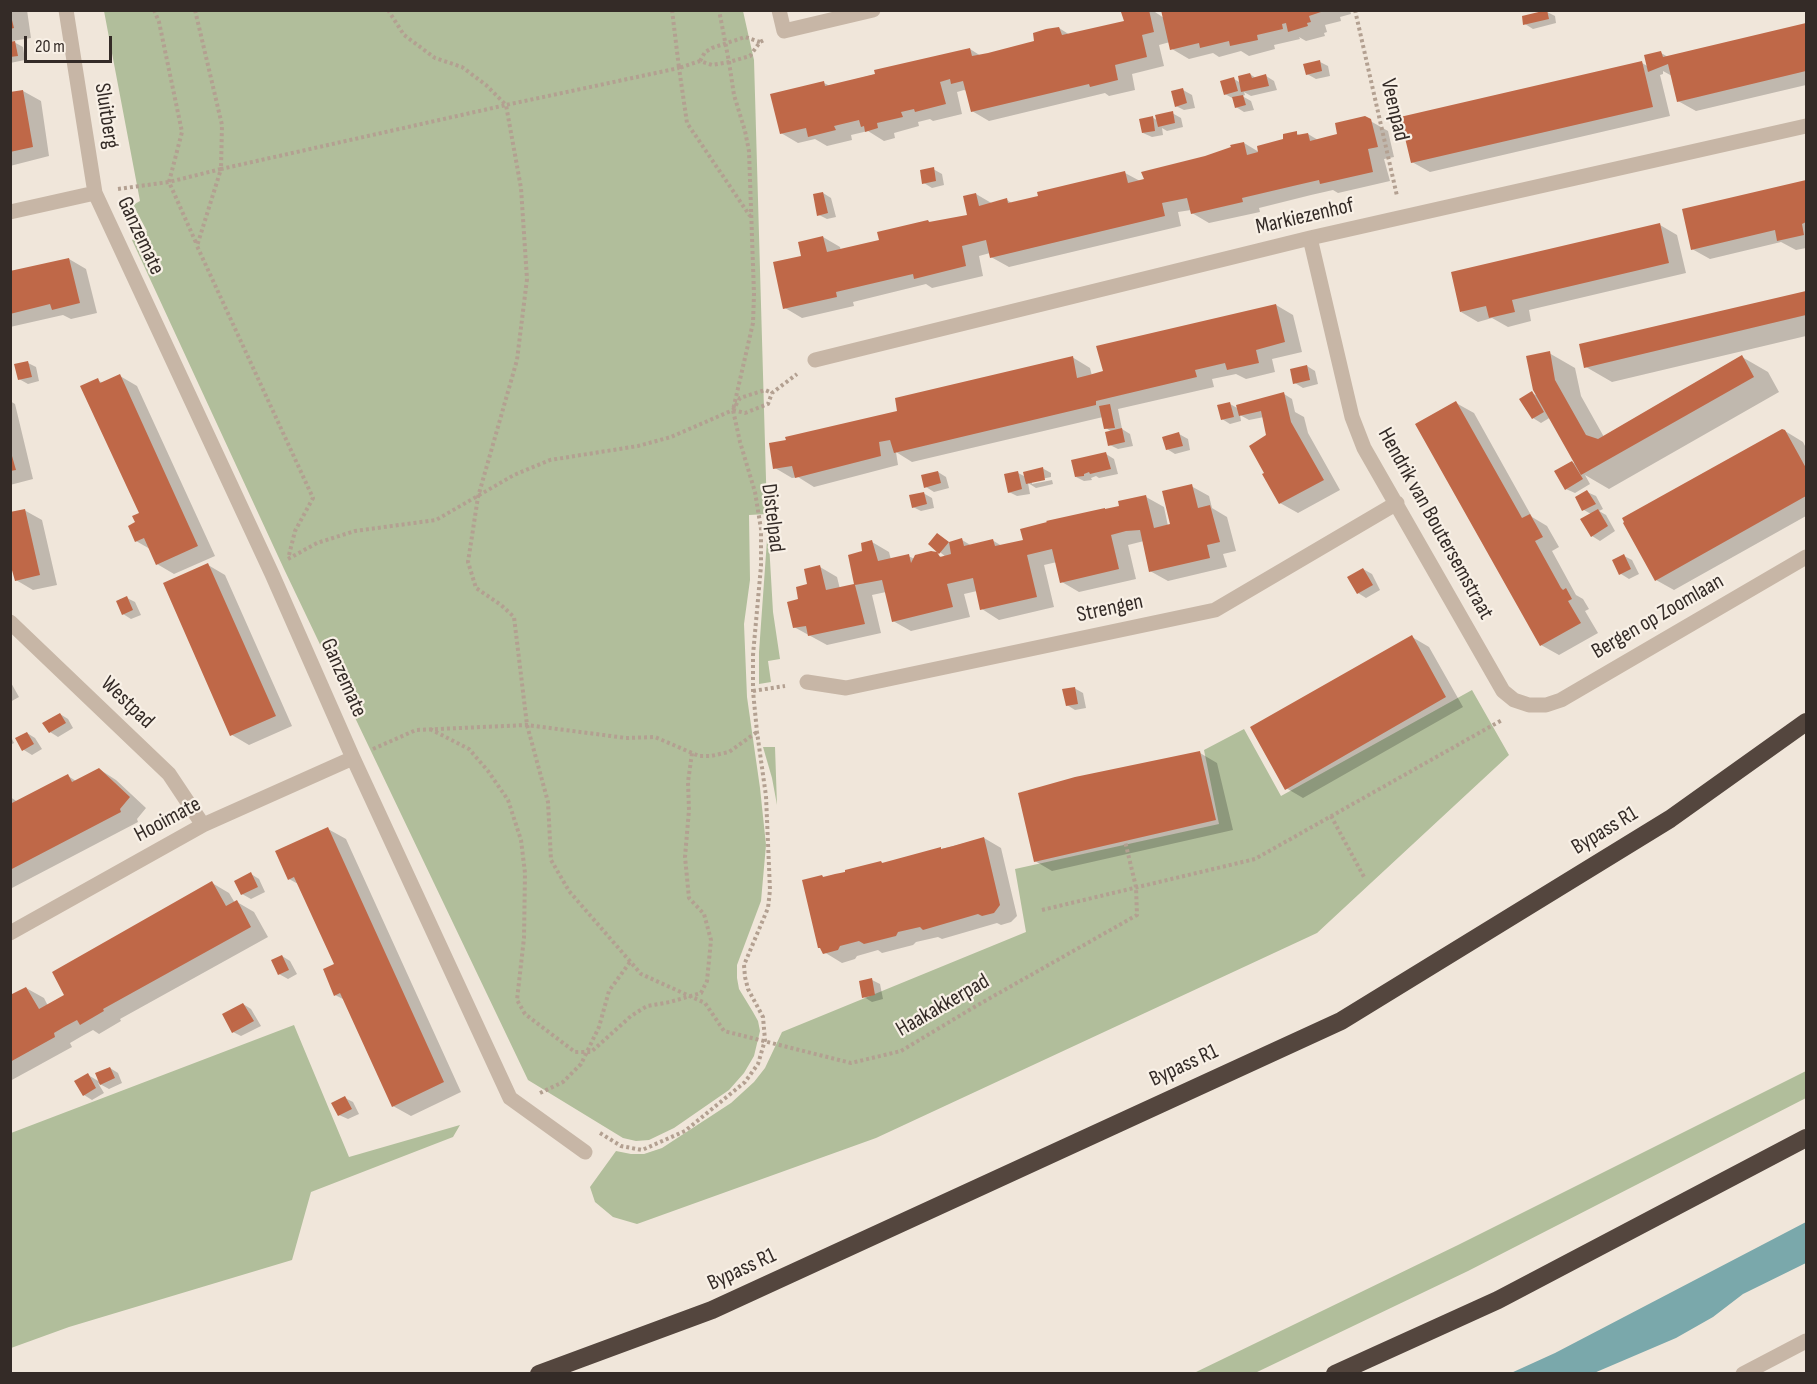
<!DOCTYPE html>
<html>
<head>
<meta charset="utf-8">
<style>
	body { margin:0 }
	#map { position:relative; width:1817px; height:1384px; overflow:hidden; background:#f0e6da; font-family:"Sofia Sans Condensed",sans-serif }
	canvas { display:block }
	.frame { position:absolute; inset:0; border:12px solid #342b27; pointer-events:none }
	.scale { position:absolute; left:24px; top:36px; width:88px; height:27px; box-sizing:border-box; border:3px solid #342b27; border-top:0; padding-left:8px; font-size:18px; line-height:21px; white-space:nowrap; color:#342b27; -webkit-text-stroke:4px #f8f0e6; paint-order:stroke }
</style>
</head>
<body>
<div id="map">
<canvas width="1817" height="1384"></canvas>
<div class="frame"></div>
<div class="scale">20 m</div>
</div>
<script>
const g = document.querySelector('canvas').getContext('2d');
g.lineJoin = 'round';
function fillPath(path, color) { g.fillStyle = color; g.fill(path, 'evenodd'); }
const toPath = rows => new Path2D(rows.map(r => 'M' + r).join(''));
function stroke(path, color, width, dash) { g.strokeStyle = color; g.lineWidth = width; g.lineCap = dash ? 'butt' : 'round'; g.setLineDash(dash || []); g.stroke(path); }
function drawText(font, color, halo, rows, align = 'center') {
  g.font = font + ' "Sofia Sans Condensed",sans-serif'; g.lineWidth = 4.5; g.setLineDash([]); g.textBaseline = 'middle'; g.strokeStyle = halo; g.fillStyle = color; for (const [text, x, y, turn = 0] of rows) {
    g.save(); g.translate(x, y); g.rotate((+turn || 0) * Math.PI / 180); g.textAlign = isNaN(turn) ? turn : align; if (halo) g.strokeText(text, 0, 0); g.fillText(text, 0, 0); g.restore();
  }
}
const green = toPath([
	[104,11,743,11,754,60,767,514,749,515,750,580,744,624,747,697,760,788,766,845,761,901,737,965,737,978,739,989,753,1012,758,1021,760,1031,754,1056,744,1073,729,1090,674,1128,649,1140,636,1141,623,1138,528,1080,284,569,132,240,147,231,133,205,140,201],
	[768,526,773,612,780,659,768,661,771,682,759,684,759,652],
	[1472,690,1509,755,1317,933,876,1138,637,1224,613,1217,595,1202,590,1187,616,1151,631,1154,644,1154,662,1148,731,1103,754,1082,765,1068,782,1032,1026,932,1015,869,1219,824,1204,750,1244,729,1281,796],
	[763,747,775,747,777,805,772,778],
	[294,1025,349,1157,460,1125,453,1137,311,1192,292,1260,69,1327,11,1348,11,1133],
	[1806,1071,1806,1098,1468,1271,1255,1373,1194,1373,1458,1245]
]);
const water = toPath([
	[1806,1222,1806,1263,1743,1294,1713,1317,1676,1338,1594,1373,1511,1373,1555,1353]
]);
const shadow = toPath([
	[10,10,27,10,31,38,12,41,23,47,25,60,10,63],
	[1136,10,1152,10,1164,18,1162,10,1350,10,1351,14,1340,17,1341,21,1325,25,1327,32,1324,33,1325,36,1306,41,1299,37,1300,39,1274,45,1275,49,1249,56,1241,51,1219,57,1213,53,1189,59,1172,49,1170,42,1159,45,1164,66,1132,74,1135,90,1109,96,1105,93,989,121,972,111,967,91,964,90,957,92,962,114,933,121,930,119,918,122,919,126,894,133,895,138,884,141,868,131,851,135,852,140,827,146,815,139,798,143,781,133,824,83,830,86,970,49,981,56,1036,42,1059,28,1070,35,1125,22],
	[1547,12,1555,16,1556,23,1533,29,1525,24],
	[1806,24,1806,85,1696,111,1678,101,1672,76,1663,71,1663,74,1660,75,1670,116,1430,172,1412,162,1642,63,1649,67,1661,53,1668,57],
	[1320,62,1328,66,1330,76,1316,79,1307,74],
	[1250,74,1257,79,1266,76,1274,81,1277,90,1251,96,1244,92,1245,95,1242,96,1251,101,1254,110,1244,112,1236,107,1234,99,1225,94,1234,79,1241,83],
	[1183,90,1192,95,1195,108,1184,110,1176,106],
	[23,91,41,101,49,156,10,166,10,94],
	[1172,113,1181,118,1183,127,1167,131,1162,128,1163,135,1152,137,1143,133,1152,117,1158,121],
	[1365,118,1388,131,1394,157,1384,159,1390,181,1338,193,1333,190,1311,195,1259,208,1260,212,1209,223,1192,213,1191,210,1178,212,1181,226,1009,267,991,257,990,253,979,256,983,276,932,288,926,284,853,302,854,306,802,318,785,308,803,257,823,237,840,247,841,251,880,241,928,221,932,223,969,216,965,197,976,194,993,204,1007,200,1013,204,1125,173,1140,181,1244,143,1259,152,1296,133,1301,136,1308,134,1318,140,1338,135],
	[933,169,942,174,944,185,932,188,924,183],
	[1806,182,1806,248,1796,250,1781,242,1710,259,1692,249,1683,210],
	[823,193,831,198,836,217,827,219,819,215],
	[1660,225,1677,235,1686,273,1529,310,1531,321,1508,327,1492,318,1478,322,1461,312],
	[69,259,86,269,97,313,71,319,63,315,10,327,10,273],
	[1806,292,1806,336,1612,382,1586,367,1581,345],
	[1276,305,1293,315,1302,352,1272,359,1275,372,1246,379,1236,374,1212,379,1214,387,1118,409,1122,429,1130,434,1133,446,1118,449,1110,445,1112,432,1106,428,1103,417,912,462,896,452,898,465,814,487,798,477,792,478,775,468,899,412,1072,357,1090,368,1092,376],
	[1549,353,1575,368,1581,396,1604,437,1742,357,1768,372,1779,392,1609,489,1585,475,1590,484,1575,493,1566,489,1572,462,1578,465,1551,417,1541,423,1533,418,1532,393,1539,397],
	[28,363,36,367,39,381,28,384,19,379],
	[1307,366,1315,371,1318,384,1303,388,1295,383],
	[120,376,137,386,215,556,174,574,157,564,150,549,136,541,137,523,141,514,97,380,103,383],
	[1284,394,1292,399,1295,412,1304,417,1308,433,1340,490,1298,513,1280,503,1264,474,1267,473,1267,436,1264,417,1249,420,1240,415,1241,421,1230,424,1222,419,1230,404,1239,409],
	[10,401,15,404,33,479,10,485],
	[1456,403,1474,413,1532,517,1547,526,1559,547,1552,551,1576,595,1583,599,1589,609,1585,611,1598,633,1559,655,1541,645],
	[1785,431,1803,442,1806,448,1806,516,1674,590,1656,580],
	[1179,434,1188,439,1190,450,1175,454,1167,449],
	[1106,454,1114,459,1118,474,1099,478,1096,476,1091,478,1092,480,1084,481,1076,477],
	[1042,468,1051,473,1051,477,1032,481,1032,484,1052,480,1053,484,1036,488,1028,483,1030,494,1017,496,1009,492,1018,473,1026,477],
	[938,472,946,477,949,488,934,492,926,487],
	[1191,486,1209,496,1212,508,1227,517,1236,551,1223,554,1227,567,1168,581,1150,571,1144,541,1128,545,1136,579,1079,592,1062,582,1057,562,1044,565,1054,607,999,620,982,609,977,591,964,594,970,617,911,631,893,621,886,592,872,595,881,633,827,645,794,627,800,600,820,567,837,577,840,589,856,585,850,556,864,552,872,542,889,552,891,560,908,556,915,559,936,554,945,559,946,557,930,544,938,535,950,543,962,540,972,546,992,540,1002,546,1025,541,1146,497,1164,507,1168,526,1172,525],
	[1587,492,1596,496,1603,509,1599,511,1606,515,1615,531,1600,541,1592,536,1591,514,1584,510,1577,498],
	[923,493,932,498,934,508,921,511,913,507],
	[24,510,42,520,57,585,33,590,16,580],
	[1624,556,1632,560,1639,574,1629,579,1621,574],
	[208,565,225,575,292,726,249,745,232,735],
	[1363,569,1372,574,1380,590,1366,598,1358,593],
	[127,598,135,602,141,615,131,619,123,614],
	[1412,637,1429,647,1463,707,1303,798,1286,788],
	[10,681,19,697,10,702],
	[1074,688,1083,693,1086,708,1075,710,1067,705],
	[60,714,68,719,73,728,58,737,50,732],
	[27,733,35,738,42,749,32,755,24,750,17,739],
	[10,735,14,743,10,745],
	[1200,753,1217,763,1233,830,1052,871,1035,861],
	[99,769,116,780,146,808,137,819,138,822,10,889,10,797,18,802,68,776,76,781],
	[328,829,346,839,461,1092,411,1116,393,1106,345,1000,335,995,336,965,300,885,289,879],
	[984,838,1001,848,1017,916,1011,922,1001,925,997,923,942,939,938,937,916,942,913,945,882,953,878,950,857,956,855,959,842,963,824,952,822,876,825,878,881,862,884,864],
	[251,874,259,879,265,892,251,899,242,894],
	[212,883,229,893,235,903,237,902,254,912,268,937,120,1019,121,1021,99,1034,93,1030,82,1036,70,1043,72,1047,10,1081,10,997,26,988,44,998,48,1006,66,995],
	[282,956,290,961,297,974,288,979,279,974],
	[872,980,880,984,883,999,872,1002,864,997],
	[243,1004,251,1009,261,1026,241,1036,233,1032],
	[110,1068,118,1073,122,1083,109,1089,98,1083,104,1093,92,1100,84,1095,88,1075,100,1082],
	[345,1098,353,1102,359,1114,348,1119,339,1115]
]);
const building = toPath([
	[1128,10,1149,10,1154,32,1142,35,1147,57,1115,65,1118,80,1090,87,1089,84,971,112,963,81,951,84,950,79,940,82,946,104,915,112,914,109,901,112,903,117,877,123,878,128,865,132,864,126,861,127,859,120,834,126,836,130,808,137,806,128,780,134,770,94,824,81,825,86,875,74,874,70,970,48,972,56,988,53,1034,41,1033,33,1046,29,1059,27,1062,35,1124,21,1121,12],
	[1161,10,1324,10,1324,11,1309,16,1311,22,1307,23,1308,26,1288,32,1286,23,1282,24,1283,29,1257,35,1258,40,1230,46,1229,41,1200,48,1199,43,1170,50],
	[1547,10,1549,19,1523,25,1522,16],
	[10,12,14,28,10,29],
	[1806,23,1806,71,1677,102,1668,64,1648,72,1644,55,1661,51,1663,57],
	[15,41,18,56,10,57,10,42],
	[1320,60,1322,71,1306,75,1303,64],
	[1642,61,1653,107,1411,163,1400,117],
	[1250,73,1252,78,1266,74,1269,86,1241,92,1238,76],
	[1234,77,1238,91,1224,95,1220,81],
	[1183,88,1187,103,1175,107,1171,91],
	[23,90,33,147,10,152,10,92],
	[1243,95,1246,105,1235,108,1232,97],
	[1173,111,1175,123,1158,127,1155,115],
	[1153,116,1155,131,1142,133,1139,119],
	[1365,116,1371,119,1378,147,1368,149,1373,172,1320,184,1319,180,1293,186,1242,198,1243,202,1191,214,1187,198,1162,203,1165,216,990,258,986,240,962,246,966,266,914,279,913,274,836,292,837,297,783,309,773,262,801,256,798,242,823,236,827,252,879,240,877,232,928,220,929,222,967,215,963,196,976,193,979,206,1007,198,1008,203,1038,196,1037,192,1125,171,1128,183,1144,179,1141,172,1205,156,1231,147,1230,145,1244,142,1247,155,1258,152,1257,146,1283,139,1283,134,1297,131,1297,135,1308,133,1310,141,1337,134,1335,123],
	[934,167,936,181,922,184,920,170],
	[1806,180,1806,222,1802,224,1804,235,1777,241,1775,230,1691,250,1682,209],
	[823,192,828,213,817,216,813,194],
	[1660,223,1669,263,1512,300,1515,312,1489,318,1486,306,1460,312,1451,272],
	[69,258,80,303,52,310,50,304,10,314,10,271],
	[1806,291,1806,315,1584,368,1579,344],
	[1276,304,1285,342,1256,350,1259,363,1227,370,1225,363,1195,370,1197,377,1096,401,1096,405,894,453,890,440,879,442,881,456,795,478,792,466,773,469,769,443,786,440,785,437,897,411,895,398,1073,356,1077,378,1089,375,1103,371,1096,346],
	[1550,351,1555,380,1586,435,1598,439,1742,355,1754,377,1581,475,1533,390,1526,356],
	[28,361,32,377,18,380,14,364],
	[1307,365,1310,380,1293,384,1290,369],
	[120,374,198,546,156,565,144,538,135,542,128,526,135,522,132,516,139,513,80,386,98,378,100,383],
	[1532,391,1544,412,1532,419,1519,399],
	[1284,392,1291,422,1324,480,1279,504,1262,474,1264,473,1249,446,1266,435,1261,411,1239,416,1236,405],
	[1456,401,1522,518,1530,514,1543,537,1535,541,1561,588,1563,590,1566,588,1572,599,1568,601,1581,623,1540,646,1415,424],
	[1230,402,1234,417,1221,420,1217,405],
	[1110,404,1115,428,1104,429,1099,406],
	[1122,428,1125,442,1108,446,1105,432],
	[1782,429,1785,430,1806,468,1806,496,1655,581,1623,523,1624,522,1622,518],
	[1179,432,1183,446,1166,450,1162,437],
	[10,449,16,470,10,471],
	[1106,452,1111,469,1090,474,1089,472,1084,474,1084,476,1075,477,1071,460],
	[1572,461,1583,479,1565,490,1554,471],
	[1043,467,1045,480,1026,484,1023,472],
	[938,471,941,483,924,488,921,475],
	[1018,471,1022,489,1008,493,1004,474],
	[1192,484,1198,508,1210,505,1220,542,1207,545,1210,558,1149,572,1140,530,1126,531,1111,535,1119,569,1060,583,1052,549,1027,555,1037,597,980,610,973,578,947,584,953,607,892,622,882,580,855,585,865,624,808,636,806,626,793,628,787,602,798,599,796,587,807,584,804,569,820,565,826,590,854,584,848,555,862,551,861,543,872,540,878,561,909,554,911,563,915,555,931,551,937,552,940,557,951,554,949,542,939,554,928,544,937,533,949,542,962,538,964,546,993,539,995,546,1023,540,1020,529,1047,522,1046,521,1105,508,1105,509,1119,506,1118,501,1146,495,1154,528,1170,524,1162,491],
	[1587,490,1596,504,1582,511,1575,497],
	[924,492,927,504,912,508,909,495],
	[25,509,40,575,15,581,10,563,10,512],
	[1598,509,1608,526,1591,537,1580,519],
	[1624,554,1631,569,1619,575,1612,560],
	[208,563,276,716,230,736,163,583],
	[1363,568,1373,585,1357,594,1347,577],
	[127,596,133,610,122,615,116,601],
	[1412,635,1446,697,1285,790,1250,727],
	[1075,687,1078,704,1066,706,1062,689],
	[60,713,66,723,49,733,42,723],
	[27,732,34,744,22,751,15,738],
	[1200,751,1216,820,1034,862,1018,793,1075,777],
	[99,768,130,797,120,809,121,812,10,870,10,804,68,774,72,782],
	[328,827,444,1082,392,1107,340,993,334,996,323,969,334,964,294,877,288,880,275,851],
	[984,837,1000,905,994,913,982,916,978,914,923,930,920,927,898,932,896,936,864,944,859,941,840,946,838,950,823,954,820,948,818,948,802,880,822,875,823,877,835,874,845,872,845,870,881,861,882,863,941,847,941,849,953,846],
	[251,872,258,887,241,895,234,881],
	[212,881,226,906,237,900,251,927,103,1009,104,1011,80,1025,77,1020,64,1027,54,1033,55,1037,10,1062,10,995,26,987,39,1009,64,995,52,972],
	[282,955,289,970,278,975,271,960],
	[872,978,875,995,862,998,859,981],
	[243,1003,254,1021,232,1033,222,1014],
	[110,1067,115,1078,100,1085,95,1073],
	[88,1073,96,1088,83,1096,74,1081],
	[345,1096,352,1109,338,1116,331,1103]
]);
const path = toPath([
	[154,10,159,22,182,132,169,182,197,245],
	[388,10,404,35,435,58,462,67,486,85,506,105,679,68,687,123,750,216],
	[672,10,679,68,700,61,712,65,729,62,719,10],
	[1355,10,1397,196],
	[700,61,705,52,712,48,745,37,760,42],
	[118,189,169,182,221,169,222,125,195,10],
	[733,410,745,413,768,404,772,393,797,374],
	[289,555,295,531,313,498,197,246,221,169,506,105,521,188,527,279,517,360,478,497,468,562,476,588,501,605,514,617,527,725,548,802,551,860,569,891,641,974,705,1003,724,1031,851,1063,901,1051,976,1006,1137,915,1136,887,1125,841],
	[288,559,317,543,355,531,436,520,514,475,550,460,638,446,671,437,733,410,740,398,765,390,772,393],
	[753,691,785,686],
	[430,729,469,749,488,771,508,800,521,840,525,873,524,938,517,1000,525,1014,575,1052,591,1052,631,1016,647,1006,670,1002,701,993,707,981,711,940,704,914,689,898,685,857,689,810,688,782,692,753],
	[373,749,416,730,527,725,626,738,655,737,699,756,711,756,729,752,757,732],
	[1331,816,1364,877],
	[1042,910,1255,859,1502,720],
	[540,1093,563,1082,581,1064,599,1027,609,991,630,962],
	[600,1133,621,1146,642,1150,685,1131,745,1082,758,1064,765,1040,763,1017,748,989,745,977,744,965,768,908,770,890,766,796,757,732,753,691,753,655,761,566,761,529,755,492,740,442,733,410,753,323,754,294,749,151,745,131,734,95,729,62,750,56,760,42,764,40]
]);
const service = toPath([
	[1743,1374,1806,1341]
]);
const minor = toPath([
	[66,10,95,193,272,574,353,758,510,1098,585,1152],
	[779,10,784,31,873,10],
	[10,212,95,193],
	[1310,238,1352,417,1364,448,1503,691,1514,700,1529,705,1546,705,1561,700,1806,557],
	[815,360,1310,238,1806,126],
	[10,622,169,774,203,825],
	[807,682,846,688,1215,610,1397,503],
	[10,933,203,825,353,758]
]);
const motorway = toPath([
	[539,1374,712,1310,1341,1021,1670,819,1806,722],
	[1335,1374,1498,1300,1806,1138]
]);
const streetNames = [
	["Veenpad",1394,110,77],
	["Sluitberg",106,116,81],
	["Markiezenhof",1305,217,-13],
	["Ganzemate",140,236,65],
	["Distelpad",772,518,83],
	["Hendrik van Boutersemstraat",1435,524,61],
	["Strengen",1110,609,-12],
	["Bergen op Zoomlaan",1658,617,-30],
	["Ganzemate",343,678,66],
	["Westpad",127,703,44],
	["Hooimate",168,820,-28],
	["Bypass R1",1605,831,-31],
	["Haakakkerpad",943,1006,-30],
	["Bypass R1",1184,1066,-25],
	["Bypass R1",742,1270,-25]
];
fillPath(green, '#b1be9b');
fillPath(water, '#7aa8ab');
fillPath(shadow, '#0003');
fillPath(building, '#bf6848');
stroke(path, '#b3a091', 4, [3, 3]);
stroke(service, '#c7b6a6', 15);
stroke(minor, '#c7b6a6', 15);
stroke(motorway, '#54463e', 18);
drawText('22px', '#342b27', '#f8f0e6', streetNames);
</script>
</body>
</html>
